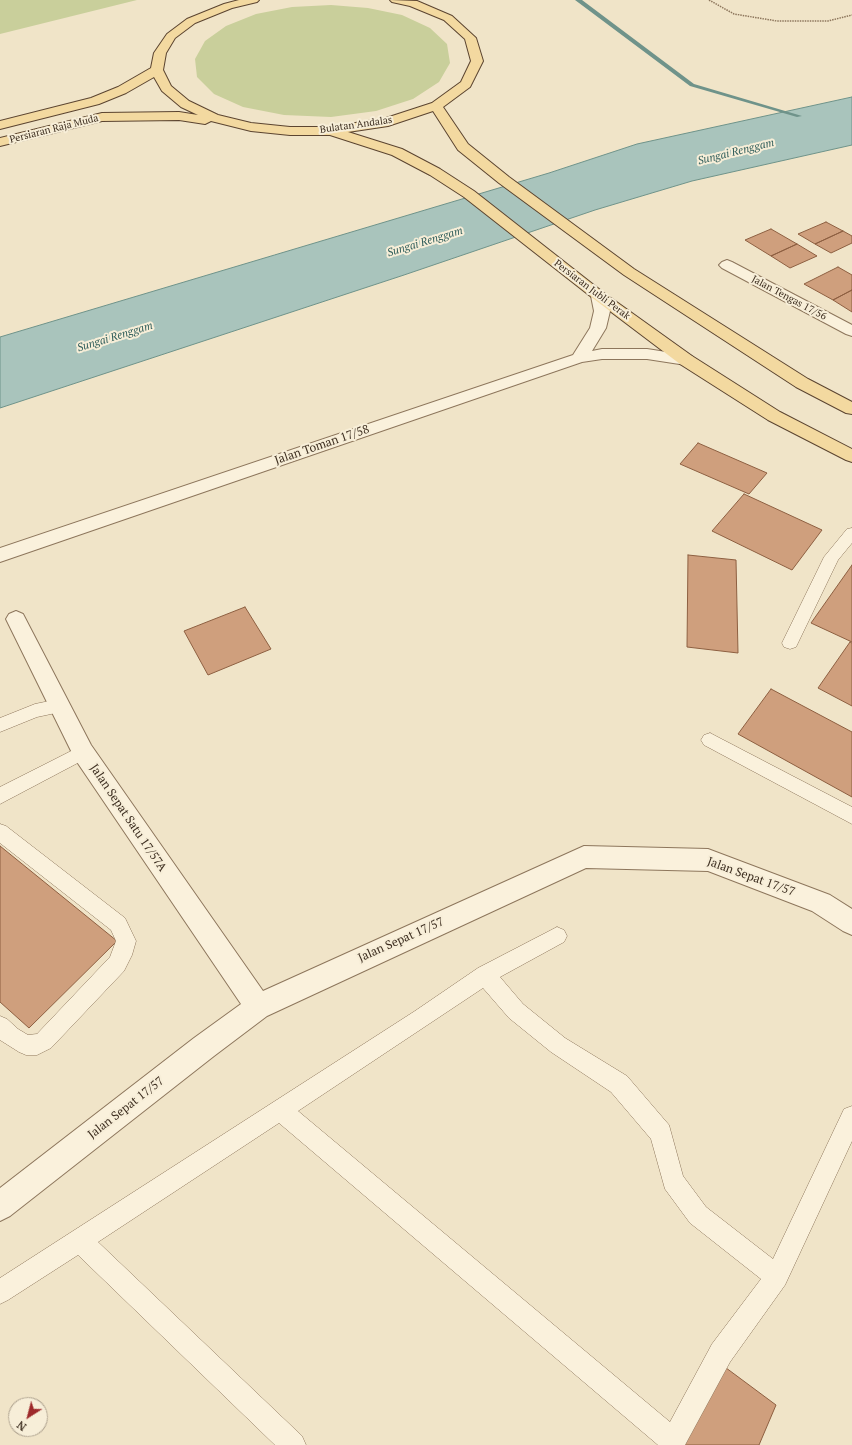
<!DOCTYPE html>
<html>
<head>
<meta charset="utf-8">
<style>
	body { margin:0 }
	#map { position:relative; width:852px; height:1445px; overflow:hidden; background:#f0e4c8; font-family:"PT Serif",serif }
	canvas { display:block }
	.north { position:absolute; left:8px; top:1397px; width:40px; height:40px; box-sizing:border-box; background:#f7eed8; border:1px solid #ada18e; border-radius:50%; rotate:216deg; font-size:11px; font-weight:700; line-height:16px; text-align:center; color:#3d2e20 }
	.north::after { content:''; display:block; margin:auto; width:14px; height:18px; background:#9e2a2b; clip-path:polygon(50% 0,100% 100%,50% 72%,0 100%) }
</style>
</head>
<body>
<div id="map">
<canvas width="852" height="1445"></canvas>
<div class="north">N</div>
</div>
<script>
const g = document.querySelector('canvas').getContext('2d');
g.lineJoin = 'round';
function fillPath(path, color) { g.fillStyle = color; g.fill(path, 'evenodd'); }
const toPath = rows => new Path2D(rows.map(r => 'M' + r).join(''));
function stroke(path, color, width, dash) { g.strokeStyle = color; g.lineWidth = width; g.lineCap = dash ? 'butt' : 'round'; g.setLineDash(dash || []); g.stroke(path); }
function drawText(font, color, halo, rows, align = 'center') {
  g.font = font + ' "PT Serif",serif'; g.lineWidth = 4; g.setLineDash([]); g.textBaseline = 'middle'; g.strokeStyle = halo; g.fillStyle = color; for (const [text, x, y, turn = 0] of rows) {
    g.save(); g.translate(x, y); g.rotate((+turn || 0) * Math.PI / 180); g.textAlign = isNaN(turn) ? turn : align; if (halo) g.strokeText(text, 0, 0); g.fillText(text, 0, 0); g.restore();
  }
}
const green = toPath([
	[0,0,137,0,0,34],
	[331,5,368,8,402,15,430,28,447,44,450,63,439,82,413,99,376,111,331,117,284,115,243,107,214,94,197,77,195,59,205,41,226,26,256,14,292,7]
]);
const water = toPath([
	[852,97,852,145,692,181,595,210,404,275,0,408,0,337,549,173,637,144,852,97]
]);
const stream = toPath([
	[575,0,582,0,694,84,802,116,797,117,690,86,575,0]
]);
const building = toPath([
	[826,222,843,231,815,244,798,234,826,222],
	[771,229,797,244,771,256,745,240,771,229],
	[843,231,852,236,852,243,831,253,815,244,843,231],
	[797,244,817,256,790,268,771,256,797,244],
	[838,267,852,275,852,290,833,300,804,284,838,267],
	[852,290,852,312,833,300,852,290],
	[698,443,767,473,749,494,680,464,698,443],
	[744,494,822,530,792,570,712,531,744,494],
	[688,555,736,560,738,653,687,647,688,555],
	[852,565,852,642,811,623,852,565],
	[245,607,271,649,208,675,184,631,245,607],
	[850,642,852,643,852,706,818,688,850,642],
	[771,689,852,732,852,797,738,734,771,689],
	[0,846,117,941,29,1028,0,1002,0,846],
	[710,1356,776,1405,759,1445,668,1445,710,1356]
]);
const path = toPath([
	[709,0,734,14,777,21,828,21,852,15]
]);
const service = toPath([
	[852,528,852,543,838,560,796,647,790,649,784,647,782,643,824,557,847,529,852,528],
	[59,699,65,701,67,706,65,711,37,717,0,732,0,718,35,704,59,699],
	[710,733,852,807,852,824,704,745,701,740,704,735,710,733],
	[83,745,89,747,92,752,89,757,0,804,0,787,83,745],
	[0,824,6,826,125,918,136,941,132,955,124,971,51,1048,37,1055,26,1055,19,1052,0,1040,0,1016,7,1019,18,1029,28,1035,37,1034,110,957,116,941,111,930,0,843,0,824],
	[557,927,564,930,567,936,564,942,500,977,523,1004,565,1038,627,1076,669,1125,683,1176,706,1207,773,1259,844,1109,852,1106,852,1141,785,1285,730,1362,685,1445,658,1445,279,1123,98,1242,302,1436,306,1445,275,1445,78,1255,8,1300,0,1304,0,1278,415,1011,478,968,557,927],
	[483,988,509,1018,551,1052,611,1092,651,1139,665,1189,690,1223,761,1279,712,1344,670,1422,298,1111,483,988]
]);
const minor = toPath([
	[727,260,732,262,852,325,852,336,846,334,722,268,719,265,722,262,727,260],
	[599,291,604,293,607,296,610,311,606,328,592,351,602,349,647,349,692,356,694,360,692,364,686,365,647,359,602,359,582,362,0,562,0,548,573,355,590,328,594,311,591,296,594,293,599,291],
	[16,611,23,614,91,745,263,991,584,846,708,849,830,895,852,909,852,935,843,931,812,911,708,871,586,868,267,1016,214,1056,10,1216,0,1221,0,1188,194,1038,241,1004,75,759,6,619,9,614,16,611]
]);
const primary = toPath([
	[239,0,259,0,257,2,232,8,195,23,175,38,166,53,163,70,171,86,189,101,218,115,251,123,290,127,331,127,386,118,432,103,461,82,471,61,465,39,444,20,410,6,392,2,390,0,417,1,452,16,476,38,483,61,470,87,443,107,468,144,509,177,634,269,808,379,852,402,852,414,846,413,796,387,624,275,499,183,458,150,433,111,388,126,348,132,402,149,440,169,474,191,604,293,692,356,780,412,852,449,852,462,846,460,768,420,680,364,594,299,464,197,430,175,392,155,330,135,290,135,251,131,211,121,205,124,179,120,102,121,0,146,0,138,102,113,179,112,198,115,181,107,162,91,154,77,126,93,99,104,0,129,0,121,91,98,118,87,151,68,154,53,167,34,187,19,224,4,239,0]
]);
const farStreetnames = [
	["Bulatan Andalas",356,125,-8],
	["Persiaran Raja Muda",54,129,-14],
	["Persiaran Jubli Perak",592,290,37],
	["Jalan Tengas 17/56",789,298,28]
];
const farWaternames = [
	["Sungai Renggam",736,152,-14],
	["Sungai Renggam",425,242,-17],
	["Sungai Renggam",115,337,-17]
];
const streetNames = [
	["Jalan Toman 17/58",322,445,-19],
	["Jalan Sepat Satu 17/57A",128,818,56],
	["Jalan Sepat 17/57",751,877,20],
	["Jalan Sepat 17/57",401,940,-24],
	["Jalan Sepat 17/57",126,1108,-38]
];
fillPath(green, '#c9cf9b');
fillPath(water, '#a9c4bc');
stroke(water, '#6f938a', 1);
fillPath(stream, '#6f938a');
fillPath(building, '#cf9f7d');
stroke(building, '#8d5f41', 1);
stroke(service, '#8d765c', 1);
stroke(minor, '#8d765c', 2);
stroke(primary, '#5b4430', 2);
stroke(path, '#8d765c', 1.5, [1.5, 1]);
fillPath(service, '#faf1dc');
fillPath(minor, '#faf1dc');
fillPath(primary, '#f3d9a0');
drawText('10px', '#3d2e20', '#f7eed8', farStreetnames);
drawText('italic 11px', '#2f5d5a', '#f7eed8', farWaternames);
drawText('12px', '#3d2e20', '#f7eed8', streetNames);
</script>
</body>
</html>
